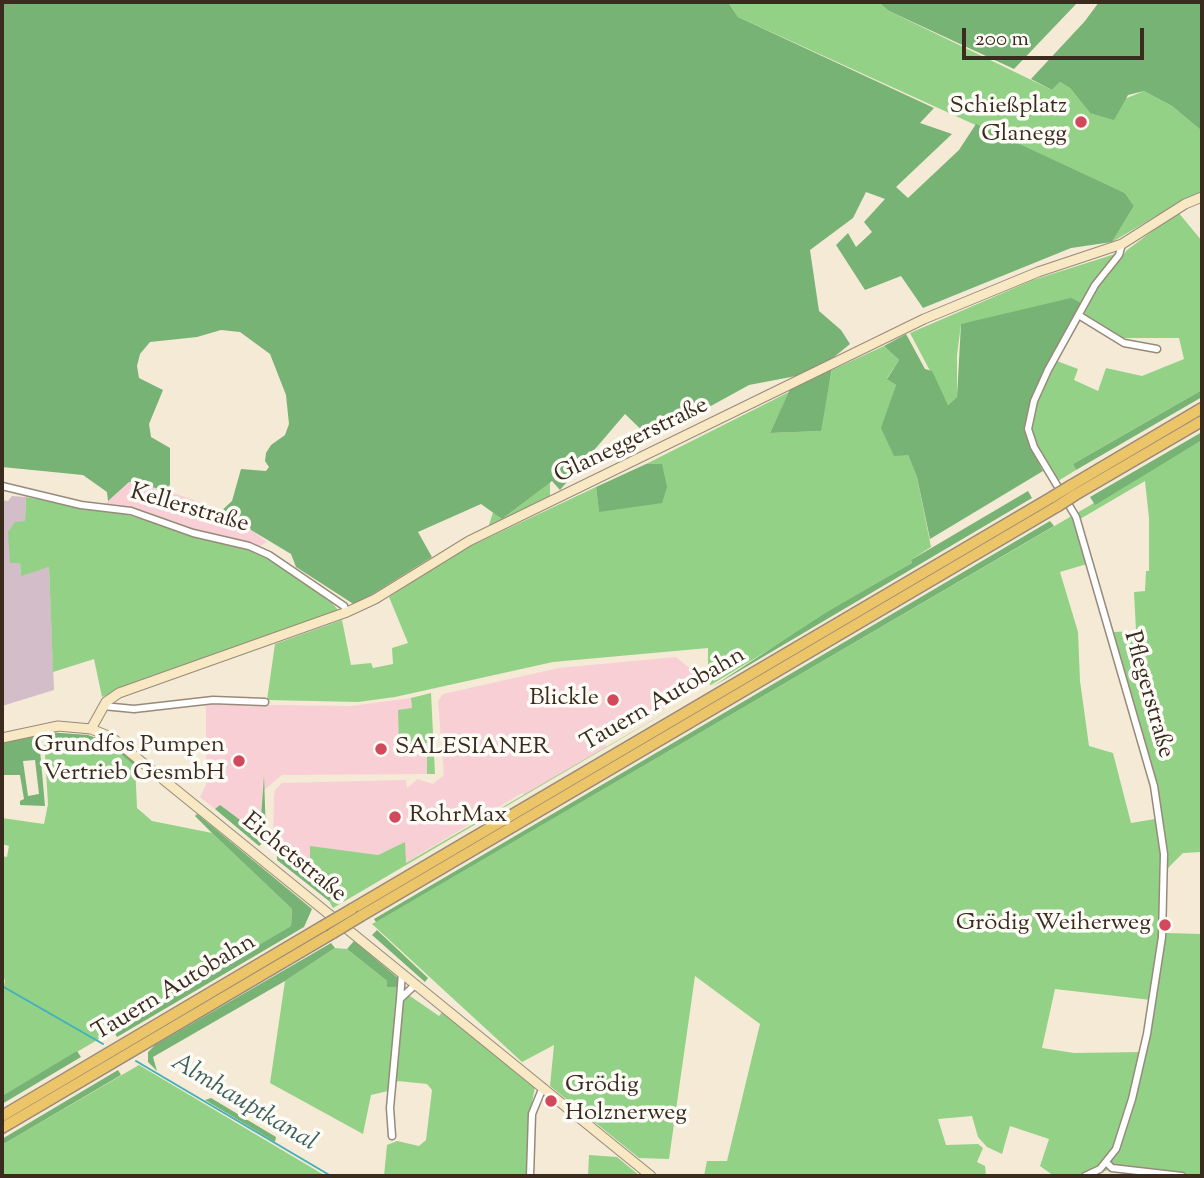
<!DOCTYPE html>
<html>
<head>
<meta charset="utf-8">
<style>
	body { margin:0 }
	#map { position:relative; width:1204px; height:1178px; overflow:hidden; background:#f5ead5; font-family:"Sorts Mill Goudy",serif }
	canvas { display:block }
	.frame { position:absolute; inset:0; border:4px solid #3b2a1e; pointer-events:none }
	.scale { position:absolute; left:962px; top:28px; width:182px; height:32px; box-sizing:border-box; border:4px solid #3b2a1e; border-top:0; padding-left:9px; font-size:21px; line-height:24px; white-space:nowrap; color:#3b2a1e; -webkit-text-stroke:5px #fdfcf7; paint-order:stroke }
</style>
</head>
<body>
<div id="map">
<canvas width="1204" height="1178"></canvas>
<div class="frame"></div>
<div class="scale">200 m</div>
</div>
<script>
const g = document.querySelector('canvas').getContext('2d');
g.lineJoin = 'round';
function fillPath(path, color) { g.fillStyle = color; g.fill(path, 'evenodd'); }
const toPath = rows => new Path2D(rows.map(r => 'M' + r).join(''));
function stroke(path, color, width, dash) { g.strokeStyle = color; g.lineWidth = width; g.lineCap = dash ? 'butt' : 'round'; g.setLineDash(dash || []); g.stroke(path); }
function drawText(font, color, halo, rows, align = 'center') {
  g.font = font + ' "Sorts Mill Goudy",serif'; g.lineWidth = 7; g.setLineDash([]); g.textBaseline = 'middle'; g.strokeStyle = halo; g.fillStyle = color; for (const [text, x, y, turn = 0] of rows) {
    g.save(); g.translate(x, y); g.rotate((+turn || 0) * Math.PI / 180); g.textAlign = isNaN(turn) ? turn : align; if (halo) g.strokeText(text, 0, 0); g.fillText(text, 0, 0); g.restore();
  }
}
const built = toPath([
	[129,482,165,490,210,506,219,513,217,519,247,521,251,530,267,542,251,551,146,519,105,511,108,501],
	[676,657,708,683,605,744,606,747,524,795,522,793,405,863,405,842,378,855,310,847,310,873,283,851,277,854,273,850,274,796,275,790,282,783,406,780,407,788,418,779,433,784,444,775,438,701,443,694,559,668],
	[411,698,412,708,400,744,427,743,427,774,282,775,264,790,263,777,260,830,255,831,220,806,215,809,200,797,206,785,206,704,351,706]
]);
const industrial = toPath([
	[12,496,26,497,25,522,11,563,20,563,21,575,49,567,54,690,2,706,2,500,8,501]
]);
const green = toPath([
	[728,2,878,2,889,11,1052,90,1060,82,1070,88,1090,113,1144,91,1172,106,1202,131,1202,192,1180,202,1112,242,1134,206,1125,193,738,17],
	[1178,212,1202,241,1202,390,1073,464,1076,470,1058,481,1036,445,1031,426,1038,399,1057,361,1078,369,1074,380,1098,391,1106,368,1142,376,1184,359,1179,338,1121,338,1083,316,1098,286,1127,250],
	[1115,254,1095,280,1083,304,961,324,957,355,957,397,948,405,910,333,1033,280],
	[884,346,899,360,887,378,896,385,882,428,894,455,908,455,917,477,931,547,911,560,912,563,711,685,708,683,708,648,553,662,395,697,358,702,267,700,275,644,342,620,351,665,371,663,373,668,393,664,392,648,408,643,389,597,427,572,458,552,596,487,599,512,662,464,646,464,789,392,770,433,820,431,832,370],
	[1202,440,1202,852,1183,853,1166,870,1167,933,1202,934,1202,1176,1160,1176,1117,1167,1090,1176,1054,1176,1040,1166,1049,1139,1010,1126,1002,1154,987,1147,978,1137,972,1116,938,1119,946,1145,978,1144,983,1148,977,1162,985,1166,986,1176,704,1176,707,1161,727,1161,760,1024,695,976,669,1159,639,1158,550,1086,554,1045,522,1062,372,924],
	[1145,481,1149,518,1149,571,1146,571,1145,591,1134,592,1136,631,1113,632,1156,785,1161,818,1131,823,1113,753,1089,746,1080,681,1078,632,1060,572,1087,564,1075,522],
	[1055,989,1151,1000,1141,1052,1074,1053,1042,1048],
	[550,482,550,500,492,527,489,525,493,512,502,519],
	[26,497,124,514,251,551,272,561,328,598,338,610,102,697,94,659,53,672,49,567,21,576,20,563,10,563,8,532,15,522,25,521],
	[431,693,435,774,427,774,427,743,399,744,398,710,412,708,411,698],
	[687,700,333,908,329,901,334,893,310,873,310,846,378,855,405,842,406,863],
	[44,737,99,741,135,763,137,808,152,821,212,833,292,909,291,926,2,1096,2,997,5,980,2,977,2,856,7,857,9,846,2,844,2,818,44,824,48,804],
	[335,948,347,949,387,981,388,987,397,987,439,1016,443,1011,535,1087,531,1108,528,1176,384,1176,387,1145,397,1141,419,1146,426,1140,432,1090,427,1084,398,1081,388,1091,371,1095,363,1134,270,1083,285,981],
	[139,1065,324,1175,326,1176,2,1176,2,1145],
	[589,1155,617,1157,640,1176,588,1176]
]);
const forest = toPath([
	[2,2,728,2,738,17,934,108,920,123,952,134,896,187,908,198,959,150,976,124,1125,193,1134,206,1112,242,1071,248,923,308,901,276,865,290,836,245,848,233,856,247,872,232,864,222,885,199,866,192,853,218,810,250,819,311,841,330,850,344,834,357,821,431,770,433,796,376,749,385,651,439,625,414,560,490,552,481,502,519,481,504,418,532,432,557,355,605,296,567,291,554,251,530,247,521,235,525,217,520,219,513,232,501,241,469,266,471,269,467,265,461,266,453,271,445,285,435,289,424,286,395,270,354,240,332,221,330,197,337,150,342,140,354,137,366,139,378,163,390,149,424,151,437,170,448,170,485,165,490,129,482,108,501,107,492,83,475,2,467],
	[878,2,1078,2,1014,69,889,11],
	[1099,2,1202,2,1202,131,1172,106,1144,91,1128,95,1114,120,1090,113,1070,88,1060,82,1052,90,1031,79,1085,21],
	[1071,298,1083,304,1030,406,1026,420,1029,445,1043,471,930,539,917,477,908,455,894,456,881,428,896,385,887,379,899,360,884,346,906,334,925,369,932,371,948,405,957,397,961,324],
	[1202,390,1202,397,1076,470,1073,464],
	[1202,432,1202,440,1095,505,1090,497],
	[646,464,662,464,667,487,662,503,599,512,596,487],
	[1028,491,1032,498,712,687,827,612,912,563,911,560],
	[1050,521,1054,526,376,922,374,919],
	[48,732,88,735,108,742,136,762,135,766,121,754,88,740,39,739,45,806,20,805,20,801,24,799,20,775,2,775,2,743],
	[35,760,39,794,28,796,23,761],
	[264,776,266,836,265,841,259,846,215,809,220,805,255,831,260,830],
	[197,814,312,909,304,927,117,1037,113,1030,291,926,292,909,212,833,195,816],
	[283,851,335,893,329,901,277,860,277,854],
	[377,930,428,978,425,982,372,935],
	[354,941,398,978,397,987,387,987,387,981,347,949],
	[331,943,335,948,285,981,153,1057,157,1071,148,1062,148,1052,155,1045],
	[77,1051,81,1057,2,1104,2,1096],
	[118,1070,121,1075,2,1145,2,1139],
	[211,1098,276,1137,275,1142,205,1100]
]);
const stream = toPath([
	[2,986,103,1044],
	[136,1061,331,1176]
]);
const street = toPath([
	[1080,316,1124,343,1157,349],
	[2,486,81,505,131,511,193,533,249,546,269,555,344,606,347,612],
	[103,706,134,709,213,700,265,702],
	[400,999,402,973],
	[392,1136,390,1108,400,999,416,984],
	[1107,1163,1112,1168,1182,1176],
	[530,1176,532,1114,543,1087],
	[1085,1176,1100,1169,1116,1149,1132,1099,1147,1034,1162,937,1164,854,1154,786,1076,517,1034,447,1028,429,1034,401,1048,370,1095,285,1119,255,1122,244]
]);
const secondary = toPath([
	[91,729,106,702,119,693,347,612,375,599,469,541,924,319,1038,272,1122,244,1185,204,1202,197],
	[2,738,58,726,91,729,111,737,651,1176]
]);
const highway = toPath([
	[1070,486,1202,408],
	[1075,495,1202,421],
	[352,909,1052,497],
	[361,916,1058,506],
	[2,1116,323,926],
	[2,1128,333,933]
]);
const highwayBridge = toPath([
	[1052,497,1070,486],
	[1058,506,1075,495],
	[323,926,352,909],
	[333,933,361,916]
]);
const markers = [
	[1081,122,7,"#d1495b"],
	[613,700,7,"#d1495b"],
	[381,749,7,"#d1495b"],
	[239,761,7,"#d1495b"],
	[395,817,7,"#d1495b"],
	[1165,925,7,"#d1495b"],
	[551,1101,7,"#d1495b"]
];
const poiNames = [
	["Schießplatz",1067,108],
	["Glanegg",1067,136],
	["Blickle",599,700],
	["Grundfos Pumpen",225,747],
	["Vertrieb GesmbH",225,775],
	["SALESIANER",395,749,"left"],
	["RohrMax",409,817,"left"],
	["Grödig Weiherweg",1151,925],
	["Grödig",565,1087,"left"],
	["Holznerweg",565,1115,"left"]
];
const streetNames = [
	["Glaneggerstraße",632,442,-26],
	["Kellerstraße",189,510,16],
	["Pflegerstraße",1147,695,74],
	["Tauern Autobahn",664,701,-30],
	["Eichetstraße",293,859,39],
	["Tauern Autobahn",175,989,-31]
];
const waterNames = [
	["Almhauptkanal",243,1104,31]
];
fillPath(built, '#f7cfd5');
fillPath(industrial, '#d2bdc8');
fillPath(green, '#93d187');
fillPath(forest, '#76b374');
stroke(stream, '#41b1bc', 2);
stroke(street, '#988a7a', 9);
stroke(secondary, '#988a7a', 11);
stroke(highway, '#988a7a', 13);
stroke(street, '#fff', 6);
stroke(secondary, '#f8e8c3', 9);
stroke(highway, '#edc569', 10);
stroke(highwayBridge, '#988a7a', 13, []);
stroke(highwayBridge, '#edc569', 10);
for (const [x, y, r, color] of markers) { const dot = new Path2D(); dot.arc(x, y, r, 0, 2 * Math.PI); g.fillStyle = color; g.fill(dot); stroke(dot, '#fdfcf7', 2.5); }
drawText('24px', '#3b2a1e', '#fdfcf7', poiNames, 'right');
drawText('24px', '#3b2a1e', '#fdfcf7', streetNames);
drawText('italic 26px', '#3d605d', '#fdfcf7', waterNames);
</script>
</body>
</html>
